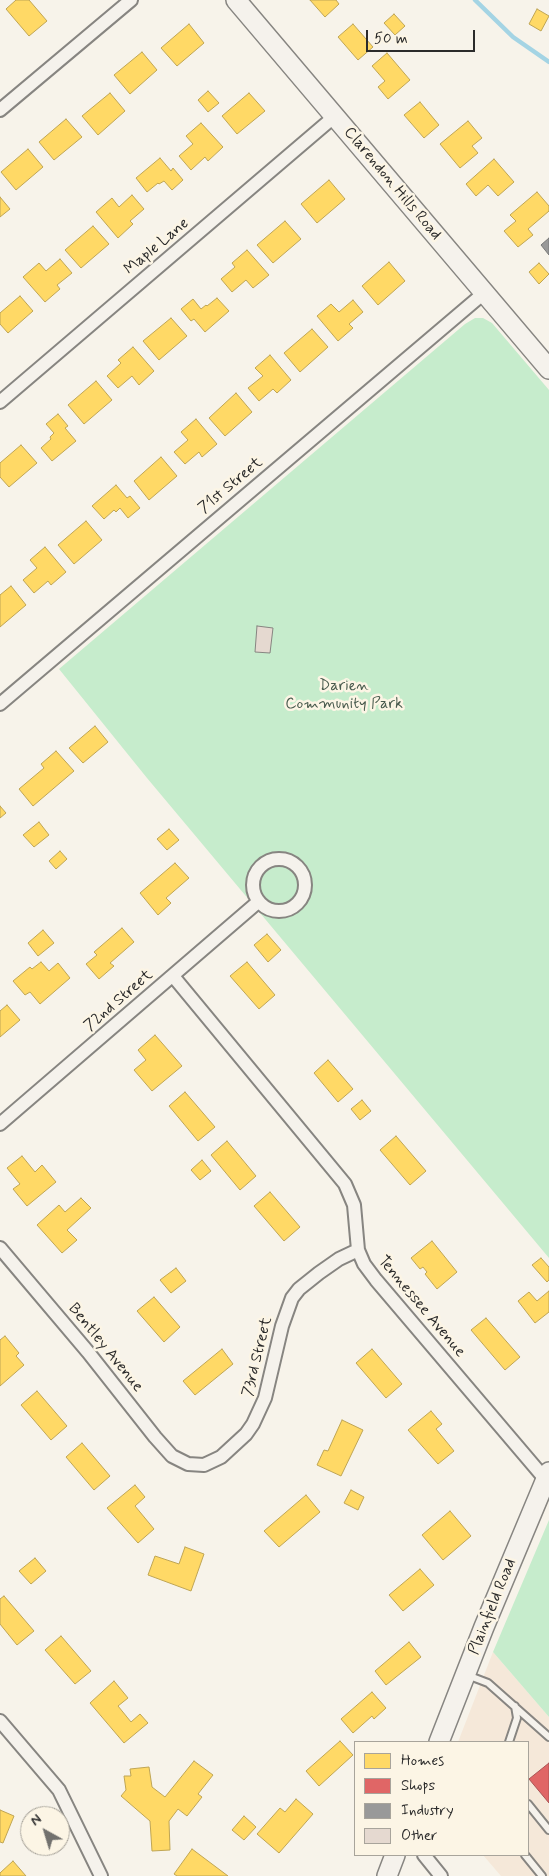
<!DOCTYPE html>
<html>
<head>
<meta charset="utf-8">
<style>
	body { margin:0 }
	#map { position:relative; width:549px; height:1876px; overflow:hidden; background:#f7f3ea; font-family:Mynerve,sans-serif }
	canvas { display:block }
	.legend { position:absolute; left:354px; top:1741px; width:175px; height:115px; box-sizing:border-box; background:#fcf5e5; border:1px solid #a8a49b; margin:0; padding:6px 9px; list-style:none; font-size:15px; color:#2b2b2b }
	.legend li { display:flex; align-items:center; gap:10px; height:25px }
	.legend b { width:25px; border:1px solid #a8a49b }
	.north { position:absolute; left:20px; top:1806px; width:50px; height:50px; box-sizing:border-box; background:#fcf5e5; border:1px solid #a8a49b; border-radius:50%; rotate:321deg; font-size:14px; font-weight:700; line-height:20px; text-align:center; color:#2b2b2b }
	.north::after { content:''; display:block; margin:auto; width:18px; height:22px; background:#72716e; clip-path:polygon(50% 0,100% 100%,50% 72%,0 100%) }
	.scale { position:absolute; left:366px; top:30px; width:109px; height:22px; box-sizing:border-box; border:2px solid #2b2b2b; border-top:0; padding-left:6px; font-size:15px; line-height:18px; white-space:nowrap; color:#2b2b2b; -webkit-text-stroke:4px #fcf5e5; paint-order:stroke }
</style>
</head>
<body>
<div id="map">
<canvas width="549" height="1876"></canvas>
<ul class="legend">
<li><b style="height:14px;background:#ffd966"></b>Homes</li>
<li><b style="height:14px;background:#e06666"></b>Shops</li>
<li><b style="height:14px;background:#999"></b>Industry</li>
<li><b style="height:14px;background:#e5d9d0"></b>Other</li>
</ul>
<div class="north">N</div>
<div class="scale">50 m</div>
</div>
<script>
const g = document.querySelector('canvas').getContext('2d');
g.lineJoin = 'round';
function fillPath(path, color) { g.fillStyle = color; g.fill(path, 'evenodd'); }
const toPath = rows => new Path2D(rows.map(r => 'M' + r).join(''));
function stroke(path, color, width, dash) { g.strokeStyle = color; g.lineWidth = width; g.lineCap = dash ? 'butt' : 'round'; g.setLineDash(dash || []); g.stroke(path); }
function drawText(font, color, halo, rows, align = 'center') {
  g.font = font + ' Mynerve,sans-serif'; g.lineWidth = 5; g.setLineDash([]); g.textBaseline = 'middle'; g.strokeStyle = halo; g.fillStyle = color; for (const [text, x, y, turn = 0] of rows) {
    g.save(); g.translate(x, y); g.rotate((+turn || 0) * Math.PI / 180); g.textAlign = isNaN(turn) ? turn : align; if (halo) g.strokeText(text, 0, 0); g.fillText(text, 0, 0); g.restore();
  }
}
const built = toPath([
	[493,1652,549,1717,549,1876,501,1876,483,1855,528,1855,528,1742,458,1742]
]);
const green = toPath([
	[475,318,483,318,492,323,549,390,549,1258,147,778,59,669,465,324],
	[549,1520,549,1717,493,1652]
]);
const homes = toPath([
	[16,0,29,0,47,21,29,36,6,9,16,0],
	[310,0,336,0,339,4,325,17,310,0],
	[537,9,549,16,541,31,529,24,537,9],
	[394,14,405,26,395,35,384,23,394,14],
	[189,24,204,43,177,66,161,48,189,24],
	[353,24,373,47,358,60,338,37,353,24],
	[142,52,157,70,130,94,114,75,142,52],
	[387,53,410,80,388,99,378,87,385,81,372,66,387,53],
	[208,91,219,103,208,112,198,100,208,91],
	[110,93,125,111,98,135,82,116,110,93],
	[249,93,265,111,237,134,222,116,249,93],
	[420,102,439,125,424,138,404,115,420,102],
	[66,119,82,137,54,160,39,142,66,119],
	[468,121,482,138,472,146,478,153,460,168,440,144,468,121],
	[201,123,223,147,208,161,205,157,191,170,179,156,193,144,186,136,201,123],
	[28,149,43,167,16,190,1,172,28,149],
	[160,158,171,171,173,168,183,180,172,190,164,181,159,184,158,183,147,192,136,178,160,158],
	[494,159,514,182,498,196,488,185,476,196,466,184,494,159],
	[329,180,345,199,317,223,301,204,329,180],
	[537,192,549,206,549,211,528,229,533,235,518,247,504,231,516,221,510,215,537,192],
	[132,195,144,209,130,221,133,224,118,238,96,212,112,198,119,207,132,195],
	[0,197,10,209,0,217,0,197],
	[285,221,301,239,273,263,257,245,285,221],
	[93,226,109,244,81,268,65,250,93,226],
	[247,250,269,275,253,288,246,280,232,292,221,279,235,267,232,263,247,250],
	[60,259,72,273,57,285,60,289,45,302,23,277,39,263,46,271,60,259],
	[389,262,405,281,378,305,362,286,389,262],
	[539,263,549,274,539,284,529,272,539,263],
	[20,296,33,311,8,333,0,324,0,313,20,296],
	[217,298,229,311,205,332,194,319,191,321,181,309,193,299,201,309,206,305,207,306,217,298],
	[353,300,363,312,349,324,353,328,338,341,317,316,331,304,339,312,353,300],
	[171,318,187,336,159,360,143,341,171,318],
	[312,329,328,347,300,372,284,353,312,329],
	[133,347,154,371,139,385,132,376,118,388,107,376,121,363,118,360,133,347],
	[270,355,291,380,277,393,273,389,259,401,248,388,263,376,255,368,270,355],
	[96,381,112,400,84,424,68,405,96,381],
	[236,393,252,412,225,436,209,418,236,393],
	[58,414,68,426,65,428,76,441,52,461,41,448,51,439,50,437,54,433,46,424,58,414],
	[196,419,217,444,202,457,199,452,185,464,174,452,188,440,181,432,196,419],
	[21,445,37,463,9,487,0,477,0,463,21,445],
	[161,457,177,476,149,500,134,481,161,457],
	[116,485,127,498,130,496,140,508,128,518,120,508,116,512,114,510,104,519,92,506,116,485],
	[86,521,102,540,74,564,58,545,86,521],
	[45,547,66,572,51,585,48,581,34,593,23,580,37,568,30,560,45,547],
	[11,586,26,605,0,627,0,595,11,586],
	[95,726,108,742,83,763,69,748,95,726],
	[56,751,74,771,33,806,19,789,44,768,41,764,56,751],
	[0,806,6,813,0,818,0,806],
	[39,822,49,835,34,847,23,835,39,822],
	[169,829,179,840,167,850,157,839,169,829],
	[60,851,67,859,56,869,49,861,60,851],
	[175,863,189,878,166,898,171,903,158,915,140,893,175,863],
	[122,928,134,942,110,963,114,966,99,979,86,964,97,955,94,952,122,928],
	[43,930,54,943,38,956,28,943,43,930],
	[267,934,281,950,268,962,254,945,267,934],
	[41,962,49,971,58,963,70,978,40,1004,30,992,25,995,13,981,30,967,32,969,41,962],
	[247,962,275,995,259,1009,230,976,247,962],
	[7,1005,20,1020,0,1037,0,1011,7,1005],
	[155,1035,182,1066,152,1091,134,1070,146,1060,138,1050,155,1035],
	[328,1060,353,1089,338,1102,314,1073,328,1060],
	[185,1092,215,1127,198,1141,169,1106,185,1092],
	[362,1100,371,1111,360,1120,351,1109,362,1100],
	[396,1136,426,1171,410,1185,380,1150,396,1136],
	[227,1141,256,1176,240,1190,211,1155,227,1141],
	[22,1156,35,1172,42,1165,56,1182,27,1206,13,1189,20,1184,7,1168,22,1156],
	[202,1160,211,1171,200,1180,191,1170,202,1160],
	[270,1192,300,1227,284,1241,254,1206,270,1192],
	[81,1198,91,1208,67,1230,77,1240,62,1253,37,1225,59,1205,65,1212,81,1198],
	[432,1241,457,1272,437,1289,425,1274,427,1272,423,1267,420,1269,411,1258,432,1241],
	[541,1258,549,1267,549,1280,547,1282,532,1265,541,1258],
	[176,1268,186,1281,171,1293,160,1280,176,1268],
	[549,1291,549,1312,535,1323,518,1301,529,1292,537,1301,549,1291],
	[154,1297,180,1327,164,1342,137,1311,154,1297],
	[486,1318,520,1357,505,1370,471,1330,486,1318],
	[5,1336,19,1353,16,1356,24,1365,0,1386,0,1340,5,1336],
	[222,1349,233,1364,195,1395,183,1381,222,1349],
	[372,1349,402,1384,386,1398,356,1363,372,1349],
	[37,1391,67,1426,51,1440,21,1405,37,1391],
	[431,1411,442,1424,436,1429,454,1451,438,1464,408,1430,431,1411],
	[342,1420,363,1430,341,1476,317,1465,324,1450,328,1451,342,1420],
	[82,1443,110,1476,94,1490,66,1457,82,1443],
	[135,1485,145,1497,135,1506,154,1529,138,1543,107,1508,135,1485],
	[351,1490,364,1497,358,1510,344,1503,351,1490],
	[306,1495,320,1512,279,1547,264,1531,306,1495],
	[450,1511,471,1536,443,1560,422,1535,450,1511],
	[185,1547,204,1554,191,1591,148,1575,155,1556,179,1564,185,1547],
	[35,1558,46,1571,31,1584,19,1571,35,1558],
	[420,1569,434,1585,403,1611,389,1595,420,1569],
	[4,1596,34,1631,17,1645,0,1624,0,1599,4,1596],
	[61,1636,91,1671,75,1684,45,1650,61,1636],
	[409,1642,421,1657,386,1685,375,1671,409,1642],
	[114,1681,128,1698,118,1706,131,1722,140,1714,148,1723,124,1743,90,1703,114,1681],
	[372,1692,386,1708,374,1719,372,1716,353,1733,341,1719,372,1692],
	[340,1741,353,1755,319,1786,306,1771,340,1741],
	[194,1761,213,1775,198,1794,202,1797,187,1816,178,1809,169,1821,170,1850,152,1851,150,1821,121,1796,126,1790,124,1776,131,1776,130,1769,149,1767,152,1787,165,1797,194,1761],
	[296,1799,313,1814,279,1853,257,1834,280,1808,285,1812,296,1799],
	[0,1810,14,1816,3,1843,0,1842,0,1810],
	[244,1816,256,1827,244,1840,232,1830,244,1816],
	[192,1849,228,1876,177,1876,174,1874,192,1849],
	[13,1861,26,1876,0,1876,0,1873,13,1861]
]);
const shops = toPath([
	[549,1763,549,1803,529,1779,549,1763]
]);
const industry = toPath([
	[549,238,549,255,541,245,549,238]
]);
const stream = toPath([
	[475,0,513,37,549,62]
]);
const building = toPath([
	[257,626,273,628,270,653,255,652,257,626]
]);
const lane = toPath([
	[467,1675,488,1683,549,1737],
	[509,1742,517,1718,515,1706],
	[528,1804,549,1830],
	[525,1855,542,1876]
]);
const street = toPath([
	[0,110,131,0],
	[0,402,335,116],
	[0,704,484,293],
	'253 885a26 26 0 1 1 52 0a26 26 0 1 1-52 0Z',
	[173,976,345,1184,354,1205,358,1250,364,1264,376,1280,546,1480],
	[0,1124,258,902],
	[0,1248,88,1352,155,1437,172,1456,188,1464,204,1465,221,1457,246,1434,253,1424,265,1398,282,1326,292,1298,299,1289,319,1273,339,1259,358,1250],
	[0,1721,59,1790,101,1876],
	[424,1855,441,1876]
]);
const secondary = toPath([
	[236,0,549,369],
	[439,1742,484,1627,549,1472],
	[387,1876,395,1855]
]);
const streetNames = [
	["Clarendon Hills Road",392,184,50],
	["Maple Lane",157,247,-40],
	["71st Street",231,486,-40],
	["72nd Street",119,1001,-41],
	["Tennessee Avenue",421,1307,50],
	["Bentley Avenue",105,1348,51],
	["73rd Street",258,1357,-76],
	["Plainfield Road",493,1607,-68]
];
const parkNames = [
	["Darien",344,687],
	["Community Park",344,705]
];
fillPath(built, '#f5e8d9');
fillPath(green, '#c6eccc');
fillPath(homes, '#ffd966');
stroke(homes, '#bfa554', 1);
fillPath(shops, '#e06666');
stroke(shops, '#aa5454', 1);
fillPath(industry, '#999');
stroke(industry, '#787878', 1);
stroke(stream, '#a4d4e4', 4.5);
fillPath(building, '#e5d9d0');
stroke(building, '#878581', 1);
stroke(lane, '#878581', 10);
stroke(street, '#878581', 16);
stroke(secondary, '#878581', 22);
stroke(lane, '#f5f2ec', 6);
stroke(street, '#f5f2ec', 12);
stroke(secondary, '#f5f2ec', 19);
drawText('16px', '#2b2b2b', '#fcf5e5', streetNames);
drawText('16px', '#485a4d', '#fcf5e5', parkNames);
</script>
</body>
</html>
